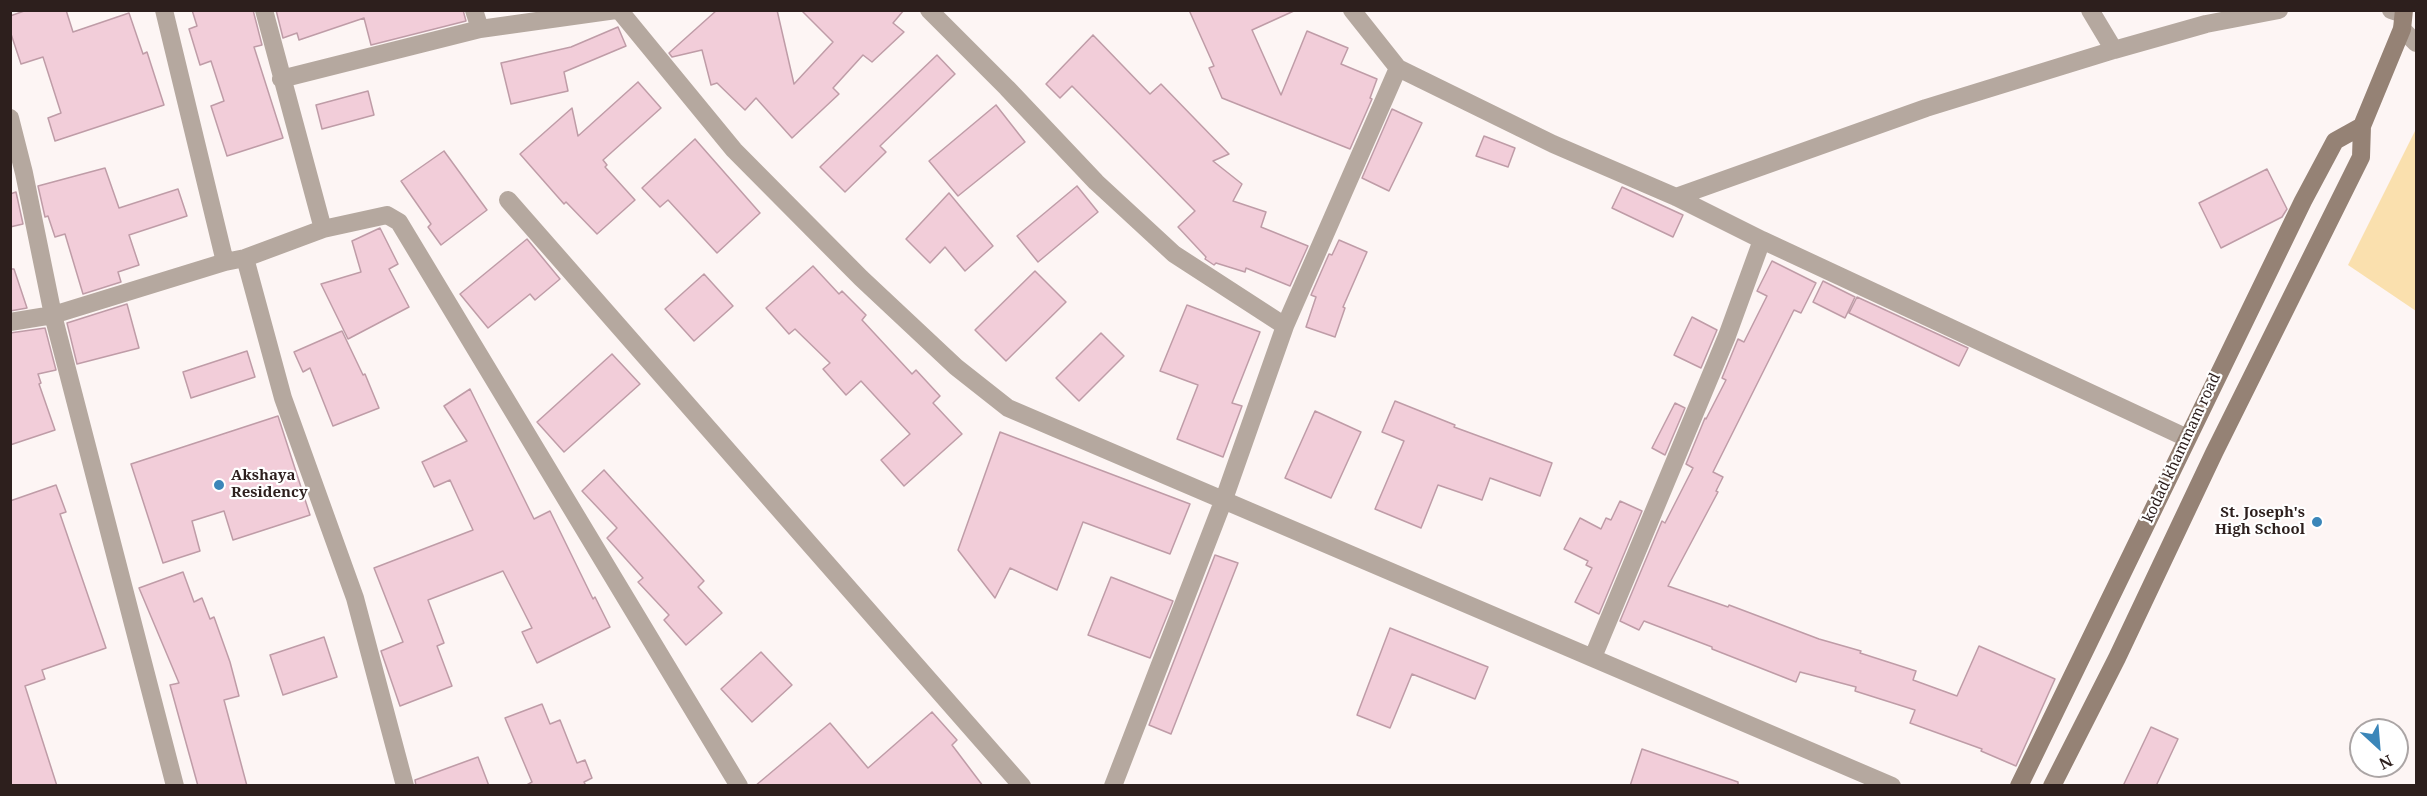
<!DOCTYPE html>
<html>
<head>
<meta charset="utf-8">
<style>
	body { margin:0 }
	#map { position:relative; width:2427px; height:796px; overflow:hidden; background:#fdf5f4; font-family:"Noto Serif",serif }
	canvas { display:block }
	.frame { position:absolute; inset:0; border:12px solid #2d1f1d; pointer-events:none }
	.north { position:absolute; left:2349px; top:718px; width:60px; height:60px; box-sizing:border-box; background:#fff; border:2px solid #aba5a5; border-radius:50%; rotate:154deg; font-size:16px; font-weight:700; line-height:24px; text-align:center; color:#2d1f1d }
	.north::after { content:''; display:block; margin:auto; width:21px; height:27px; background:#3b86b9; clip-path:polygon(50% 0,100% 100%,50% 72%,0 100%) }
</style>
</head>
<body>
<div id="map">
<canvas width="2427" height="796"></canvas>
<div class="frame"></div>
<div class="north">N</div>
</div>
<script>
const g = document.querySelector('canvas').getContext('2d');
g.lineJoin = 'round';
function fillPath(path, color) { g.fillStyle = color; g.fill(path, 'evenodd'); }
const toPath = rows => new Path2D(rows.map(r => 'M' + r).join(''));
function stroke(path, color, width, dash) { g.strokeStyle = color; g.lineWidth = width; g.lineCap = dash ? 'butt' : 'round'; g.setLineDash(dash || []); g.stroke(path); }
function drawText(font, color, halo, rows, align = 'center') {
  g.font = font + ' "Noto Serif",serif'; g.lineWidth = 4.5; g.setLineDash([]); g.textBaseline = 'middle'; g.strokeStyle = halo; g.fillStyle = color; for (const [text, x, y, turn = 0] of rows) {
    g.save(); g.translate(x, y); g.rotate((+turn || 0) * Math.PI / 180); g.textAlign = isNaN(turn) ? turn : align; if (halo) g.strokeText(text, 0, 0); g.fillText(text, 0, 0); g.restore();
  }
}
const green = toPath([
	[2416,129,2416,311,2348,265]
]);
const building = toPath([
	[27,10,66,10,73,32,129,13,143,54,147,52,164,105,55,141,48,118,61,113,43,57,21,64,10,31,10,16,27,10],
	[192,10,253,10,262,45,254,47,283,138,227,156,211,106,224,101,211,61,200,65,189,29,197,26,192,10],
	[276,10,463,10,466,21,371,45,364,18,299,40,297,33,283,38,276,10],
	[717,10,777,10,794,84,833,42,801,10,904,10,893,23,904,32,872,62,863,55,833,88,839,94,792,138,756,98,745,110,717,83,711,85,702,50,672,57,669,53,717,10],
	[1189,10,1296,10,1252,30,1281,95,1307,31,1348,48,1341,64,1377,79,1370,98,1372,99,1350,149,1222,98,1209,68,1214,66,1189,10],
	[618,27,626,46,564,72,568,91,511,104,501,63,571,47,618,27],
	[1093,35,1150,94,1161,84,1229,154,1213,161,1242,184,1233,201,1266,212,1261,227,1308,246,1290,286,1246,268,1245,272,1216,263,1214,265,1205,259,1206,257,1178,227,1195,211,1072,86,1060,98,1046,84,1093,35],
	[937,55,955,74,880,146,886,152,845,192,820,167,937,55],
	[638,82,661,108,603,160,607,165,605,167,635,200,597,234,566,202,564,204,520,154,572,108,578,136,638,82],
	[368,91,374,115,322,129,316,105,368,91],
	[996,105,1025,142,958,196,929,161,996,105],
	[1392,109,1422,123,1389,191,1362,178,1392,109],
	[1484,136,1515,148,1508,167,1476,156,1484,136],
	[695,139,760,213,717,253,668,200,660,207,642,188,695,139],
	[444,151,487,210,441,245,428,227,431,224,401,181,444,151],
	[105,168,119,208,178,189,187,216,129,235,139,265,118,272,121,282,83,294,65,234,55,237,48,216,45,217,38,186,105,168],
	[2267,169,2287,209,2282,217,2221,248,2199,203,2267,169],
	[1077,186,1098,212,1038,262,1017,236,1077,186],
	[1622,187,1683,215,1673,237,1612,208,1622,187],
	[16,192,23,224,10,227,10,194,16,192],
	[949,193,993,246,965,271,945,247,930,263,906,239,949,193],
	[380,228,398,264,389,269,409,307,348,339,321,284,361,272,352,241,380,228],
	[527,239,560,279,535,300,530,294,488,328,460,294,527,239],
	[1339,240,1367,252,1343,307,1345,308,1335,337,1306,327,1316,297,1311,295,1329,254,1332,255,1339,240],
	[1772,261,1816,283,1801,313,1794,310,1713,472,1723,477,1716,491,1718,492,1668,586,1728,607,1729,605,1819,639,1861,651,1860,653,1916,671,1913,680,1957,696,1979,646,2055,679,2016,766,1981,751,1982,749,1910,723,1915,710,1855,691,1856,687,1800,672,1796,682,1712,649,1712,647,1644,621,1639,630,1620,621,1662,521,1665,523,1693,468,1686,464,1705,418,1706,419,1726,380,1722,378,1738,339,1744,342,1767,296,1757,291,1772,261],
	[813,266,839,294,842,291,866,315,862,320,912,374,916,370,940,396,933,403,962,434,904,486,881,460,910,434,861,381,846,395,823,369,830,363,795,329,789,334,766,308,813,266],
	[10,269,14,269,27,308,10,311,10,269],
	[1035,271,1066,302,1006,361,975,330,1035,271],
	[704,274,733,306,694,341,665,309,704,274],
	[1823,281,1855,297,1845,318,1813,302,1823,281],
	[1857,297,1968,348,1959,366,1849,313,1857,297],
	[127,304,139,348,77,364,67,323,127,304],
	[1187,305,1260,332,1232,403,1242,406,1223,457,1177,439,1198,385,1160,371,1187,305],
	[1692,317,1717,330,1701,368,1674,355,1692,317],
	[45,328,56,370,38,374,41,383,39,384,55,430,10,445,10,333,45,328],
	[342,331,363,375,365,374,379,408,333,426,310,368,303,372,294,352,342,331],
	[1101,333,1124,356,1079,401,1056,378,1101,333],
	[247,351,255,377,191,398,183,372,247,351],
	[612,354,640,384,564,452,537,422,612,354],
	[470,389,534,519,550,511,593,599,595,597,610,627,537,663,522,632,532,628,503,571,428,600,444,643,437,646,452,686,400,706,381,651,403,642,374,568,473,530,450,480,434,487,422,462,467,441,444,406,470,389],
	[1395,401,1455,425,1454,427,1552,463,1540,496,1490,478,1482,500,1438,485,1421,528,1375,509,1404,441,1382,432,1395,401],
	[1675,403,1685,408,1665,455,1652,448,1675,403],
	[1315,411,1361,432,1331,498,1285,478,1315,411],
	[278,416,310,515,233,540,224,511,192,521,200,551,163,563,131,464,278,416],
	[1000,432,1190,504,1170,554,1083,522,1057,590,1010,568,995,598,958,550,1000,432],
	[604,470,704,581,698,587,722,613,686,645,664,620,669,615,638,582,643,578,607,538,617,528,582,491,604,470],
	[56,485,66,512,60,514,106,648,42,670,45,679,25,686,57,786,10,786,10,501,56,485],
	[1620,501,1642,511,1599,614,1575,602,1592,568,1586,565,1588,561,1564,549,1580,518,1601,529,1606,518,1611,520,1620,501],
	[1215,555,1238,563,1171,734,1149,725,1215,555],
	[183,572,194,602,202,598,210,619,214,617,230,662,239,696,224,700,247,786,198,786,170,685,179,683,139,588,183,572],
	[1111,577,1173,601,1150,658,1088,635,1111,577],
	[1390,628,1488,667,1475,699,1412,674,1390,728,1357,715,1390,628],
	[324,637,337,677,283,695,270,655,324,637],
	[761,652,792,685,752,722,721,689,761,652],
	[542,704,550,724,560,720,577,763,585,760,592,778,584,782,586,786,525,786,532,782,505,718,542,704],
	[932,712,957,740,952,745,983,786,755,786,830,723,868,768,932,712],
	[2151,727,2178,739,2156,786,2123,786,2151,727],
	[1642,749,1738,782,1738,786,1630,786,1642,749],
	[478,757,489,786,416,786,415,780,478,757]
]);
const street = toPath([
	[164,10,225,262],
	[474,10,480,29],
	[619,10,734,150,861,278,956,367,1008,408,1892,786],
	[929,10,1007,88,1096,182,1174,254,1285,326],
	[1352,10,1398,68,1553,144,1676,197,1762,240,2187,438],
	[2090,10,2114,50],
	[2391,10,2403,14],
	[2402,29,2416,43],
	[281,79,480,29,616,10],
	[10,118,24,173,53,315,175,786],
	[1676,197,1926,108,2114,50,2206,24,2279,10],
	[508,200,1022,786],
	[323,229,387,215,399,222,739,786],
	[245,258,283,398,355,598,405,786],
	[10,322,53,315,225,262,245,258,323,229,264,10],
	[1593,657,1727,336,1762,240],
	[1113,786,1224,499,1285,326,1398,68]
]);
const secondary = toPath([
	[2019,786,2303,201,2335,141,2362,126],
	[2052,786,2117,658,2214,453,2361,157,2362,126,2402,29,2404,10]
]);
const markers = [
	[219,485,6,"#3b86b9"],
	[2317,522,6,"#3b86b9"]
];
const streetNames = [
	["kodad khammam road",2182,448,-65]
];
const poiNames = [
	["Akshaya",231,476],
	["Residency",231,493],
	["St. Joseph's",2305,513,"right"],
	["High School",2305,530,"right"]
];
fillPath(green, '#fae0ae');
fillPath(building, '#f2cdd9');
stroke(building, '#bf9ca7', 1.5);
stroke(street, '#b5a89f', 18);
stroke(secondary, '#958275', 18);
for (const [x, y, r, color] of markers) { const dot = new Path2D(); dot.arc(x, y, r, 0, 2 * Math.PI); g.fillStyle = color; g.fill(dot); stroke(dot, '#fff', 2); }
drawText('15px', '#2d1f1d', '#fff', streetNames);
drawText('bold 15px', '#2d1f1d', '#fff', poiNames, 'left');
</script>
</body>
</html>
